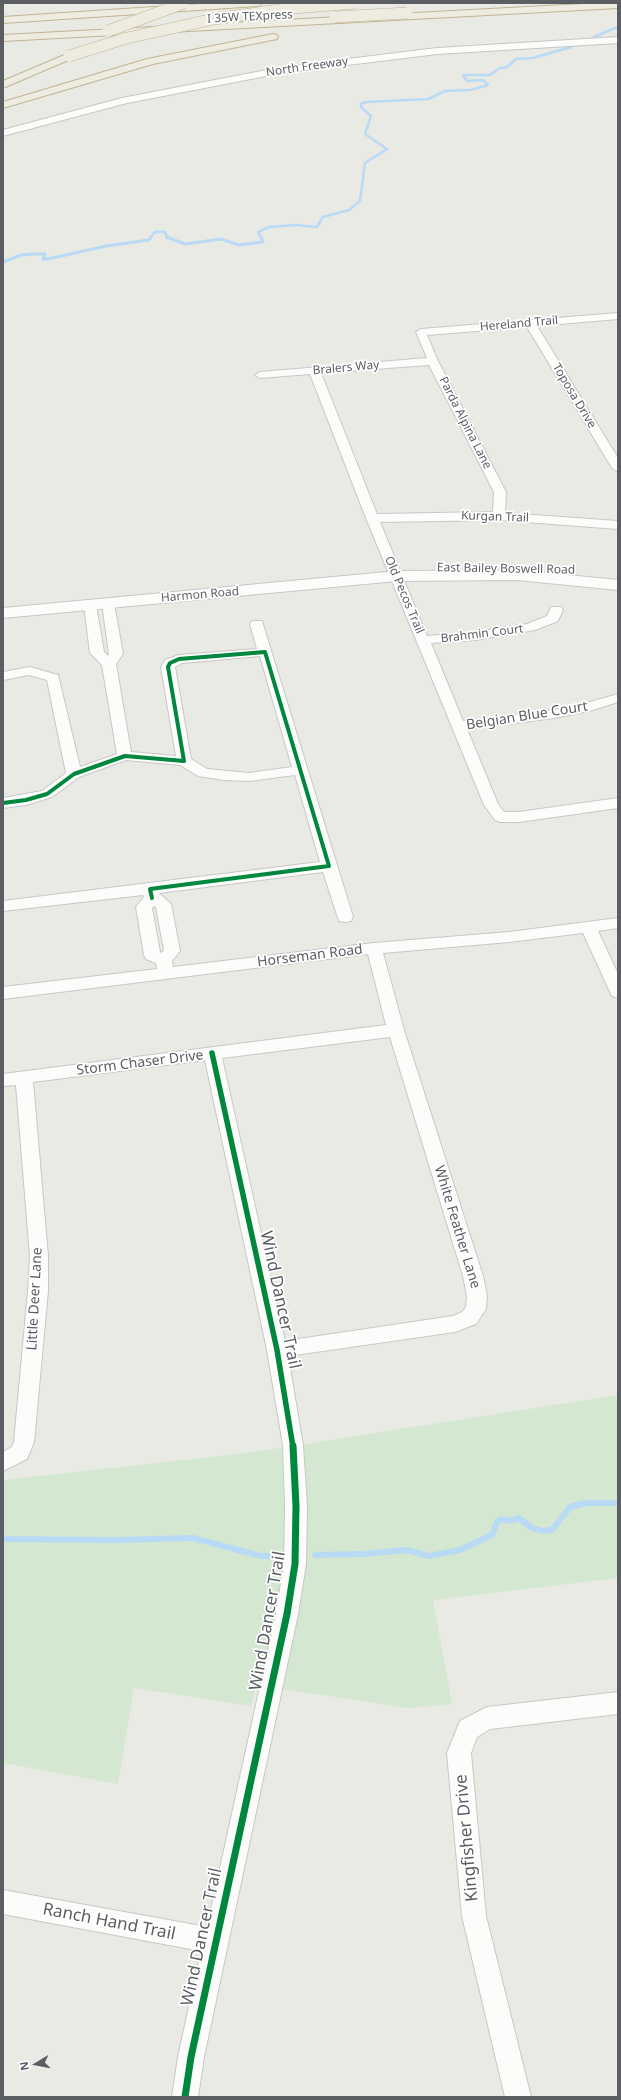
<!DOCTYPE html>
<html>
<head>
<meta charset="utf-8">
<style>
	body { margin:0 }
	#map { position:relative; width:621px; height:2100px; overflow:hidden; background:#eaeae5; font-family:"Noto Sans",sans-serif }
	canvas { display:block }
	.frame { position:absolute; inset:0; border:4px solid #5b5e63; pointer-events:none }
	.north { position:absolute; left:16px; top:2044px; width:40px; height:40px; -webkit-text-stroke:3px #fff; paint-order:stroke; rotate:260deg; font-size:11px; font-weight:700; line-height:16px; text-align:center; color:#5b5e63 }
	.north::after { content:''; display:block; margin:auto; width:14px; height:18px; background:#5b5e63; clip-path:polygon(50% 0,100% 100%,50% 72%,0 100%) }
</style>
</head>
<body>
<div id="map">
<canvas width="621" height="2100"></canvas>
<div class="frame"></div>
<div class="north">N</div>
</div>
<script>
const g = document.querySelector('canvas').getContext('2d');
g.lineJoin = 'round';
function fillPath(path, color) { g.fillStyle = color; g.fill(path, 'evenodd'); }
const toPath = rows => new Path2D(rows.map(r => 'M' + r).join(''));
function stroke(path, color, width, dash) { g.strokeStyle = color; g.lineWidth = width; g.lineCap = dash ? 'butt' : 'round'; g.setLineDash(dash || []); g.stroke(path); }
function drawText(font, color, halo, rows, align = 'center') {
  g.font = font + ' "Noto Sans",sans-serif'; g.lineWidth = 3.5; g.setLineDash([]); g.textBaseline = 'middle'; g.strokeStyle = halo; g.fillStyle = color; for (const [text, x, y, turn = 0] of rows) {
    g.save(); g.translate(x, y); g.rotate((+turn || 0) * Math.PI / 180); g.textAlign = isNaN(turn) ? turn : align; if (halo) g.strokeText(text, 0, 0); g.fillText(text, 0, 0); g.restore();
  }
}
const green = toPath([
	[618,1395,618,1578,433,1600,452,1704,408,1708,256,1685,251,1706,134,1688,118,1784,3,1763,3,1480,247,1453]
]);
const streamFar2 = toPath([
	[594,37,618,27],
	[150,238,155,232,165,232,167,238],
	[261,238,258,232,269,227,296,225,317,227,323,217,349,210,360,201,365,163,387,149,365,134,371,116,361,107,361,104,366,102,428,99,445,91,470,90,488,85,483,80,467,81,463,75,490,75,500,68,507,67,516,59,533,58,571,47]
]);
const streamFar1 = toPath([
	[167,237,185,244,221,239,239,245,263,242,261,237],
	[3,262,21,255,34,254,45,254,43,259,48,259,106,246,149,240,151,237]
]);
const stream = toPath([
	[3,1539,116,1540,193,1538,261,1556,272,1556],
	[315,1555,363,1554,407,1550,429,1556,460,1550,492,1535,497,1522,501,1519,510,1521,519,1518,532,1528,542,1531,552,1530,570,1507,585,1503,618,1503]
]);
const minor = toPath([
	[618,313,618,319,537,326,618,458,618,472,612,468,527,327,427,335,438,361,506,492,505,513,618,521,618,529,499,520,380,522,427,636,475,632,527,624,547,616,551,607,561,607,563,610,558,621,535,630,475,640,431,643,463,721,554,710,590,702,618,694,618,702,593,710,554,718,467,729,498,804,504,812,519,812,618,798,618,808,519,822,500,822,495,820,484,805,366,518,310,374,260,378,255,375,260,372,427,358,416,332,421,329,618,313],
	[429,365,494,492,493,512,377,514,321,373,429,365],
	[108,599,114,603,123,654,116,664,131,752,176,756,161,667,165,660,179,655,257,649,250,624,252,621,262,621,353,917,351,921,345,922,339,921,323,872,159,893,171,904,180,951,172,961,173,967,374,943,509,932,618,918,618,928,598,931,618,974,618,998,612,996,610,992,583,933,509,942,383,953,404,1030,483,1276,487,1296,486,1309,476,1324,455,1332,288,1356,303,1445,307,1506,306,1564,298,1614,204,2057,198,2097,172,2097,178,2057,201,1951,3,1914,3,1890,207,1927,276,1614,284,1564,285,1506,283,1445,267,1350,205,1060,33,1082,48,1256,48,1291,34,1442,27,1459,3,1471,3,1452,12,1447,14,1442,28,1291,30,1256,16,1085,3,1086,3,1074,386,1025,368,954,3,999,3,987,157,969,156,963,146,959,144,955,136,907,144,897,143,895,3,911,3,901,320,862,295,775,249,781,224,780,198,776,180,765,126,760,79,777,52,797,26,805,3,808,3,798,42,791,66,773,47,680,29,675,3,680,3,672,30,667,58,675,80,767,117,754,102,665,90,653,84,605,90,601,96,605,104,652,108,656,109,654,102,603,108,599],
	[260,656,292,767,249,773,207,769,191,759,175,667,182,663,260,656],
	[154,906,156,907,164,950,161,953,160,952,152,908,154,906],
	[390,1037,463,1276,467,1296,466,1307,462,1312,453,1316,285,1341,222,1058,390,1037],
	[618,1692,618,1714,490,1729,477,1737,471,1753,486,1916,531,2097,505,2097,462,1916,447,1753,460,1721,487,1707,618,1692]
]);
const tertiary = toPath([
	[517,570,618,580,618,590,517,580,397,581,3,618,3,608,397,571,517,570]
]);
const secondary = toPath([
	[618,37,618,43,437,54,282,73,127,103,3,136,3,130,122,98,282,67,437,48,618,37]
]);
const motorway = toPath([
	[214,3,263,3,258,6,3,23,3,17,214,3],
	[602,3,618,3,618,8,3,41,3,35,602,3],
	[273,34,277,35,278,37,277,39,153,64,3,108,3,102,147,59,273,34],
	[69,53,73,54,74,56,73,58,3,88,3,81,69,53]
]);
const motorwayBridge = toPath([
	[335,17,407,13],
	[108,31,184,3],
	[69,56,127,38,214,19,293,8,355,3]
]);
const cyclewayFar2 = toPath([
	[3,803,26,800,47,794,74,774,125,756,184,761,168,667,170,663,179,659,265,652,329,866,150,889,152,898]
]);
const cyclewayFar1 = toPath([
	[212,1053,277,1350,293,1447]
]);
const cycleway = toPath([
	[185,2097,191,2057,287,1614,295,1564,296,1506,293,1446]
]);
const farStreetnames = [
	["I 35W TEXpress",250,17,-3],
	["North Freeway",307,67,-8],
	["Hereland Trail",519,324,-5],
	["Bralers Way",346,368,-5],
	["Toposa Drive",574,396,59],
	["Parda Alpina Lane",465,423,63],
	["Kurgan Trail",495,517,2],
	["East Bailey Boswell Road",506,569,1],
	["Harmon Road",200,595,-5],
	["Old Pecos Trail",404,595,67],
	["Brahmin Court",482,634,-7]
];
const streetNames = [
	["Belgian Blue Court",527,716,-9],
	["Horseman Road",310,956,-7],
	["Storm Chaser Drive",140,1063,-7],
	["White Feather Lane",457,1227,73],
	["Little Deer Lane",35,1299,-87]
];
const nearStreetnames = [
	["Wind Dancer Trail",280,1300,78],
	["Wind Dancer Trail",268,1621,-80],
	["Kingfisher Drive",467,1838,-95],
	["Ranch Hand Trail",109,1922,11],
	["Wind Dancer Trail",202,1937,-78]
];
fillPath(green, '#d3e7d1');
stroke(streamFar2, '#b9daf5', 2.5);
stroke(streamFar1, '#b9daf5', 3);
stroke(stream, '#b9daf5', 6);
stroke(minor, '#c7c7c7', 2);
stroke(tertiary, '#c7c7c7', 2);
stroke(secondary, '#c6c7c5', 2);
stroke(motorway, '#c1b493', 2);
fillPath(minor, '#fcfcfb');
fillPath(tertiary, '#fcfcfb');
fillPath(secondary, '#fcfcfb');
fillPath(motorway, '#eeece1');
stroke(motorwayBridge, '#c1b493', 12, []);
stroke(motorwayBridge, '#eeece1', 11);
stroke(cyclewayFar2, '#00873e', 4);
stroke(cyclewayFar1, '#00873e', 5.5);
stroke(cycleway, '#00873e', 7);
drawText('12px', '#5b5e63', '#fff', farStreetnames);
drawText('14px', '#5b5e63', '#fff', streetNames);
drawText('17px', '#5b5e63', '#fff', nearStreetnames);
</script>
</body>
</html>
